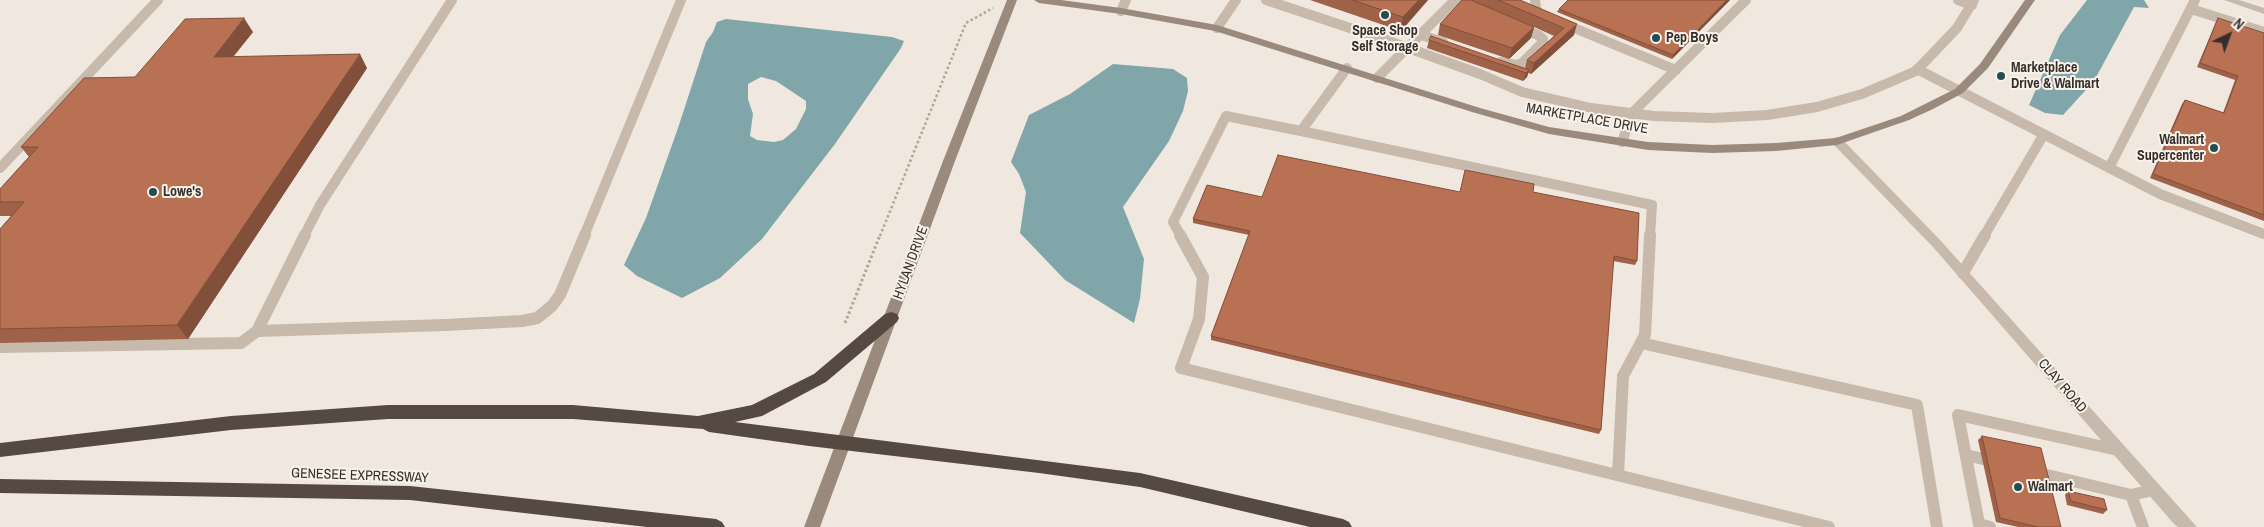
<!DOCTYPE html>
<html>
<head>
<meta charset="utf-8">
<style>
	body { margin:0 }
	#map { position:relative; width:2264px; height:527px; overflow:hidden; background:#f0e8de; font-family:"Archivo Narrow",sans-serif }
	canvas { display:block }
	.north { position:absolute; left:2204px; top:10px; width:50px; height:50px; -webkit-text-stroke:4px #f8f2ea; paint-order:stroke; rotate:42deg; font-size:14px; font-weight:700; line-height:20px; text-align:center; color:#352e2a }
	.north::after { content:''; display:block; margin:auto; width:18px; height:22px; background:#352e2a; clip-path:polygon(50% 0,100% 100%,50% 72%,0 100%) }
</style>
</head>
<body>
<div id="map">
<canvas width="2264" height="527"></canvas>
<div class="north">N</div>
</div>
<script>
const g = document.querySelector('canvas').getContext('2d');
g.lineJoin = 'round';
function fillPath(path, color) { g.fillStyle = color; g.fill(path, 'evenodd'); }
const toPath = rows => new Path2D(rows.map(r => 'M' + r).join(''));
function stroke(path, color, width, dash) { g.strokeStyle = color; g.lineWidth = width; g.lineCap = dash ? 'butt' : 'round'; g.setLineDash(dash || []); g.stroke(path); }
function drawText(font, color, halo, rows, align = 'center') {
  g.font = font + ' "Archivo Narrow",sans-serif'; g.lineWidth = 4; g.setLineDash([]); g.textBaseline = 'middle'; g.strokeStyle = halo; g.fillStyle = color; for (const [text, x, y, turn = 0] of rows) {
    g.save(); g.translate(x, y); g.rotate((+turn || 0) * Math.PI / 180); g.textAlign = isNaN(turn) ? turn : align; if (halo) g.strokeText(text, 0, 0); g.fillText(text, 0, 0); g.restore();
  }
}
const water = toPath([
	[2087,0,2144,0,2149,8,2134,7,2094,81,2063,115,2045,113,2029,105,2060,35],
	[726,19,892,37,904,41,901,48,835,144,762,239,720,278,682,298,637,276,624,265,646,218,678,128,706,42,713,32,717,22],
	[761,77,776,81,806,101,806,109,796,129,783,140,774,142,757,140,750,136,753,114,748,99,748,84],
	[1113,64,1173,69,1187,78,1188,91,1183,111,1169,141,1123,207,1144,259,1140,299,1134,323,1065,280,1020,233,1026,192,1019,174,1011,162,1029,115,1070,94]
]);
const pathFar1 = toPath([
	[880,236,966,23,993,8]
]);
const path = toPath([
	[845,323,880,235]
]);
const laneFar1 = toPath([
	[1266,0,1386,40,1480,74,1522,92,1591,108,1654,116,1712,118,1767,115,1817,107,1862,94,1916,71,1957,28,1974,0],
	[1457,0,1475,8],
	[1535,0,1537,13,1545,16],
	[1958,0,1972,5],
	[2191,9,2264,32],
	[1121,11,1126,0],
	[1562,23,1676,70],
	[1217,28,1236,0],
	[1421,35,1443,42],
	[1501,62,1515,65,1521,64,1542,43,1543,39,1538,35,1519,27],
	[1917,69,2160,194,2264,234],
	[1377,78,1455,0],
	[1301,131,1652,205,1650,236],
	[1622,142,1632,113,1746,0],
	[0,168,158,0],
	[2109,168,2195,0],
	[304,236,320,205,452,0],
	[584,236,681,0],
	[1181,236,1173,222,1226,116,1301,131,1347,68],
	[1984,236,2044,134]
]);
const lane = toPath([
	[1180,235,1203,277,1199,319,1181,368,1829,527],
	[1963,273,1985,235],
	[257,331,445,325,522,321,537,318,552,306,560,295,585,235],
	[1641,343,1917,405,1937,527],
	[0,347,241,343,257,331,305,235],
	[1966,455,1983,459],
	[2043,474,2131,495],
	[1618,475,1623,376,1645,335,1650,235],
	[1990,527,1979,524,1958,415,2118,450],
	[2143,527,2131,495,2153,490]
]);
const street = toPath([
	[2224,0,2239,0,2264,8,2264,14,2224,0],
	[1837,137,1841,138,1941,241,2197,527,2178,527,2174,524,1933,247,1833,144,1831,141,1833,138,1837,137]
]);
const secondary = toPath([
	[1007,0,1017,0,955,161,820,527,804,527,943,161,1007,0],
	[1034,0,1061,0,1121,8,1217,25,1480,108,1549,127,1648,142,1712,145,1776,143,1836,138,1901,116,1955,89,1980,64,2025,0,2035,0,1988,68,1963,93,1933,109,1909,120,1837,145,1776,151,1712,153,1648,150,1549,134,1472,112,1215,31,1121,14,1039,3,1034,0]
]);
const highway = toPath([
	[891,312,897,314,899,318,897,322,826,382,762,416,735,422,1140,473,1343,519,1349,522,1352,527,1310,527,1140,487,1039,473,809,446,709,432,703,429,573,419,388,419,231,430,0,457,0,443,231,416,388,405,573,405,698,416,752,405,814,374,885,314,891,312],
	[0,479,410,486,716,519,722,522,725,527,647,527,410,500,0,493,0,479]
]);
const wall = toPath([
	[1310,0,1428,0,1401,31],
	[1462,0,1520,0,1574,35,1531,74,1528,73,1527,77,1523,81,1427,48,1429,40,1525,68,1527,60,1554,36,1534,27,1531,38,1509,59,1438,35,1440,24],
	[1568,0,1730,0,1672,59,1557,12,1559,9],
	[2218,18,2264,33,2264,221,2150,178,2182,104,2185,100,2223,113,2235,80,2197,67,2216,22],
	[253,32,234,56,367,68,188,339,0,343,0,229,11,216,0,216,0,189,29,157,21,147,135,77],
	[1533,192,1637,261,1635,265,1613,261,1601,430,1599,434,1211,340,1211,336,1249,235,1193,223,1193,219,1262,197],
	[1982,436,2061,527,2018,527,1996,522,1978,440],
	[2068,491,2107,510,2103,514,2067,505,2065,495]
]);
const shadedWall = toPath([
	[1419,0,1428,0,1401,31,1403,17],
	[1727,0,1730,0,1672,59,1673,55],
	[244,18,253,32,222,70,214,57],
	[1577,24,1574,35,1531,74,1534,63],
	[1534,27,1531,38,1509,59,1512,48],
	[360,54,367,68,188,339,177,325],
	[1529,70,1527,77,1523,81,1526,73]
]);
const building = toPath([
	[1352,0,1419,0,1403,17,1352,0],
	[1462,0,1471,0,1534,27,1512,48,1440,24,1462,0],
	[1498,0,1520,0,1577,24,1534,63,1527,60,1564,28,1498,0],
	[1568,0,1727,0,1673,55,1559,9,1568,0],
	[244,18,214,57,360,54,177,325,0,329,0,229,24,202,0,202,0,189,38,147,21,147,84,78,135,77,185,19,244,18],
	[2218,18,2264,33,2264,215,2153,174,2185,100,2224,113,2238,76,2200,63,2218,18],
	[1431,36,1529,70,1526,73,1429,40,1431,36],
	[1278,155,1460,192,1465,170,1534,184,1533,192,1639,213,1637,261,1614,256,1601,430,1211,336,1250,231,1193,219,1207,185,1262,197,1278,155],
	[1982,436,2041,448,2061,527,2038,527,2000,518,1982,436],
	[2068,491,2104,499,2107,510,2071,501,2068,491]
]);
const markers = [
	[1385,15,5,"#234d53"],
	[1656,38,5,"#234d53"],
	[2001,76,5,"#234d53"],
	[2214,148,5,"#234d53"],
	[153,192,5,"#234d53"],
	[2018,487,5,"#234d53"]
];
const poiNames = [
	["Space Shop",1385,31,"center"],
	["Self Storage",1385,47,"center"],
	["Pep Boys",1666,38],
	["Marketplace",2011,68],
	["Drive & Walmart",2011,84],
	["Walmart",2204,140,"right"],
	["Supercenter",2204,156,"right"],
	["Lowe's",163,192],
	["Walmart",2028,487]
];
const streetNames = [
	["MARKETPLACE DRIVE",1587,119,10],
	["HYLAN DRIVE",911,263,-70],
	["CLAY ROAD",2062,386,49],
	["GENESEE EXPRESSWAY",360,476,2]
];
fillPath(water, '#80a6aa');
stroke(pathFar1, '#b3a495', 2.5, [2.5, 2.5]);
stroke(path, '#b3a495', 3, [2.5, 2.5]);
stroke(laneFar1, '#c7b9ab', 10);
stroke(lane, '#c7b9ab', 12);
fillPath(street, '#c7b9ab');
fillPath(secondary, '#9a897d');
fillPath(highway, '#554942');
fillPath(wall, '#9f6147');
fillPath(shadedWall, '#824f3a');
fillPath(building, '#b97153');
stroke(building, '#824f3a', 1);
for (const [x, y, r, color] of markers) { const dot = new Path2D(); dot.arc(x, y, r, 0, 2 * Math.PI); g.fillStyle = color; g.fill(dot); stroke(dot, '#f8f2ea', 2); }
drawText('bold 14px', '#352e2a', '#f8f2ea', poiNames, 'left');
drawText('14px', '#352e2a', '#f8f2ea', streetNames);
</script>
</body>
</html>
